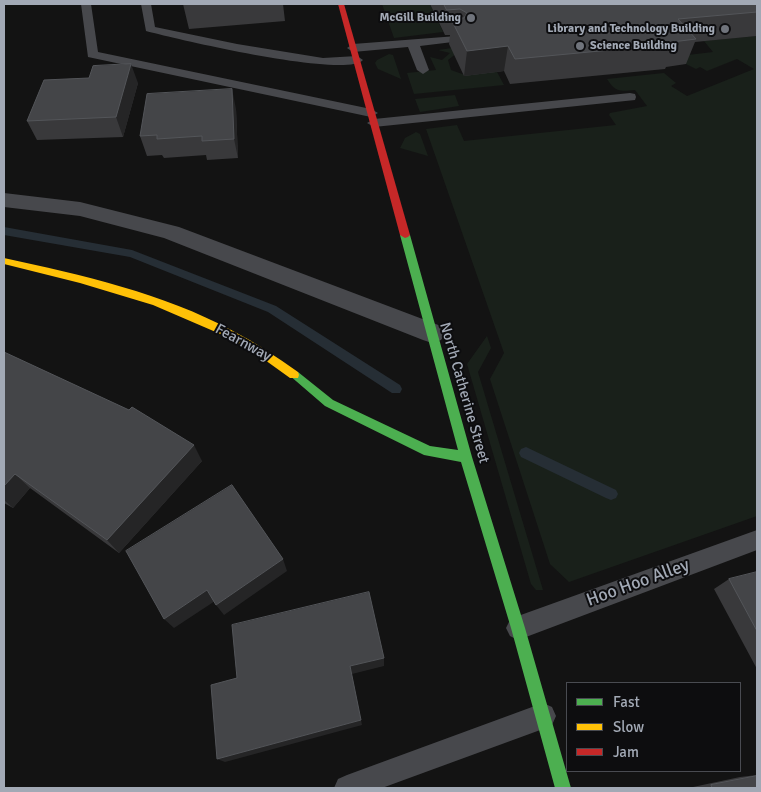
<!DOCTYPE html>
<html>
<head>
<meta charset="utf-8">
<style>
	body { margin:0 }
	#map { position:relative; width:761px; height:792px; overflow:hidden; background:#131313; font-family:Signika,sans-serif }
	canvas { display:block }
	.frame { position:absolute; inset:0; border:5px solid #a2a9b5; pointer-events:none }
	.legend { position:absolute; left:566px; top:682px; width:175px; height:90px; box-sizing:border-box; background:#0d0d0f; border:1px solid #494b51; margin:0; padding:6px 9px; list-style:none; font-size:15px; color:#a2a9b5 }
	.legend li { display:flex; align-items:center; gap:10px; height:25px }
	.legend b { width:25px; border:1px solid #494b51 }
</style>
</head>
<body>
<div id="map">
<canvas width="761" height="792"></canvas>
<div class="frame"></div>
<ul class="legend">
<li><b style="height:6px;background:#4caf50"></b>Fast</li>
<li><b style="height:6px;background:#ffc107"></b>Slow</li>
<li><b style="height:6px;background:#c62828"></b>Jam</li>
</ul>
</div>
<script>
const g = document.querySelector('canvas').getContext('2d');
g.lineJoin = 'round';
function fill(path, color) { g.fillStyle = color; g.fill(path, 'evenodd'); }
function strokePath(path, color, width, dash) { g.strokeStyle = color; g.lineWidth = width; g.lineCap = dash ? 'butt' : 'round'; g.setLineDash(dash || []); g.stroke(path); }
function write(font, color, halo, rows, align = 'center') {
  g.font = font + ' Signika,sans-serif'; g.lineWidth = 4; g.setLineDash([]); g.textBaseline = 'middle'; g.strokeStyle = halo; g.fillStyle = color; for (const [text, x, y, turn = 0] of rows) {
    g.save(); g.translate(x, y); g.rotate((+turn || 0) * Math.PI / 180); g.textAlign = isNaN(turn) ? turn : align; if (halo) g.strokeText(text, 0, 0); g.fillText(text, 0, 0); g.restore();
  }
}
fill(new Path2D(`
	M382,4H430L443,32L394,38Z
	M757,36V516L569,582L550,564L490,379L504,353L426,129L457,125L464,141L616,125L609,115L610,113L647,106L635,90C620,91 616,93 607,79L664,73L676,83L671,86L687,96L754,69L737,59L707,71L700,67L696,69L686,64L679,56L713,52L704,41Z
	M466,46L448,60L451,70L465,75L496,70L504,85L414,94L407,73L436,70L430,57L442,60L450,53L438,50Z
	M389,54L393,55L401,79L378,69L375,63L377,60Z
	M455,95L459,106L420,112L415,99Z
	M416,132L420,134L428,156L400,148L405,138Z
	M487,336L491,348L478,372L543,590H536L531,584L467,364Z`), '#19201a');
fill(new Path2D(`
	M4,227L132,250L276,306L400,385L402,389L400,393H392L268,312L130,257L4,235Z
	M526,447L616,490L618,494L616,498L611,500L606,498L521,457L519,453L521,449Z`), '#262e35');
fill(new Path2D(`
	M81,4H91L98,52L371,109L378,113L371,117L88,57Z
	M141,4H151L155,27L237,44L323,58L357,56L363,60C346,79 176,39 146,31Z
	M457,36L461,37L463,39L461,41L420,46L429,70L423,74L417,70L408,47L353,52L347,48L353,44Z
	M630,93L635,94L636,97L635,100L374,127L367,123L374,119Z
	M757,530V550L518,640L510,636L506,628L510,620L518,616Z
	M543,703L552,707L556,716L552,725L543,729L382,788H334L338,779L347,775Z`), '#47484c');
fill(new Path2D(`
	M4,193L80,202L179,227L441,326L445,333L441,340L432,343L423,340L164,238L80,216L4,207Z`), '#47484c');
fill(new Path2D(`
	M405,232L410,235L472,457L525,628L571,788H555L511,628L461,462L424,455L325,406L289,375L290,372H298L333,400L430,446L458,450L400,235Z`), '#4caf50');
fill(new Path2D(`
	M4,258C82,275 163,293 233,331C256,343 277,357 298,372L299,375L298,378H290L258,355L225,336L153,305L80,283L4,264Z`), '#ffc107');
fill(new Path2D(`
	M338,4H344L410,235L408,237L405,238L400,235Z`), '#c62828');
fill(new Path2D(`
	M183,4H283L285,21L189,29Z
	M430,4H757V36L695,42L686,64L666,67L665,69L510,84L504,71L464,76L449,44L450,35H445Z
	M89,78L138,83L123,137L37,140L27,121Z
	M236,109L238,158L207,160L206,155L164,158L162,155L147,156L140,136Z
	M4,352L202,461L119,553L30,488L13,508L4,503Z
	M757,572V669L714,589L729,579Z
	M757,775V788H693V787L740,777Z`), '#39393b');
fill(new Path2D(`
	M508,46L504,71L464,76L467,51Z
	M131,64L138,83L123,137L116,117Z
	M232,89L236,109L238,158L234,139Z
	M194,445L202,461L119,553L107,540Z
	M15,474L30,488L13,508L4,500V486Z
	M283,559L287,571L224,615L216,605Z
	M207,590L215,601L174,628L164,619Z
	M384,658V666L352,674L350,666Z
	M361,720L362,725L225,762L217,759Z`), '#252526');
const building = new Path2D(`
	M444,4H757V12L678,19L696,39L672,42L674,44L515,59L508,46L467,51L451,19L464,18L467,13L460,9L447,10Z
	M131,64L116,117L27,121L44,80L89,78L93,66Z
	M232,89L234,139L202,141V136L157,139V135L140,136L147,94Z
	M4,352L129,410L132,407L194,445L107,540L15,474L4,486Z
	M232,485L283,559L216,605L207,590L164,619L126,551Z
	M757,572V631L729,579Z
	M369,592L384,658L350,666L361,720L217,759L211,685L237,678L232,625Z
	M757,776V788H712L711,785Z`);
fill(building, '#444548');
strokePath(building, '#535559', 1);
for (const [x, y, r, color] of [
	[471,18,5,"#70747c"],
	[725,29,5,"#70747c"],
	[580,46,5,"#70747c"]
]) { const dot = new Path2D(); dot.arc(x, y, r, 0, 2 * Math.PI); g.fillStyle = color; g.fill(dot); strokePath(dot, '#0d0d0f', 2); }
write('bold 12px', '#a2a9b5', '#0d0d0f', [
	["McGill Building",461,18],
	["Library and Technology Building",715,29],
	["Science Building",590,46,"left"]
], 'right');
write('15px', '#a2a9b5', '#0d0d0f', [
	["Fearnway",243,343,29],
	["North Catherine Street",464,393,74]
]);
write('18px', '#a2a9b5', '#0d0d0f', [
	["Hoo Hoo Alley",638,583,-20]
]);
</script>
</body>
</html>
